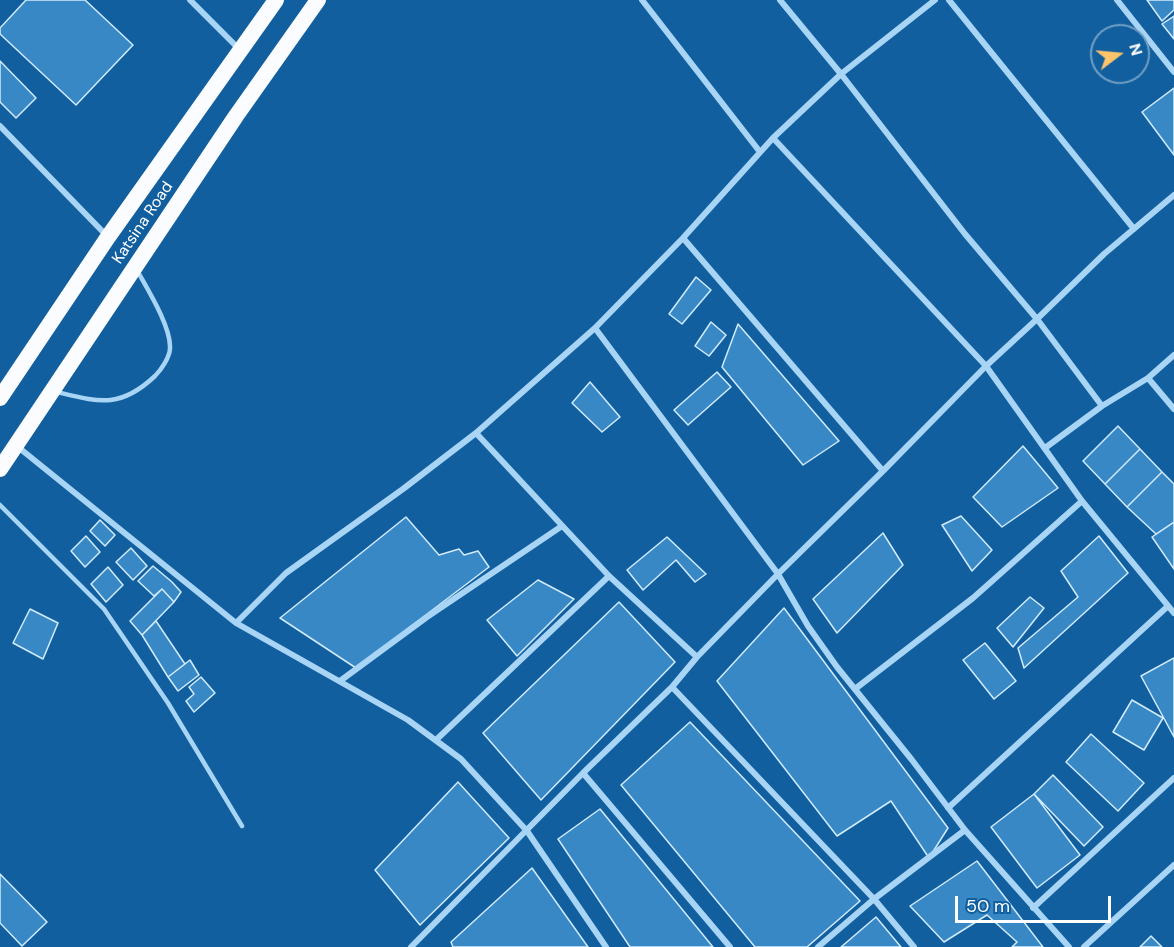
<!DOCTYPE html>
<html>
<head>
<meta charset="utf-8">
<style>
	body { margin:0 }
	#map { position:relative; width:1174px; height:947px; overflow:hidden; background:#115f9f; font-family:"DM Sans",sans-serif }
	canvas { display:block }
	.north { position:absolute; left:1090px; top:24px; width:60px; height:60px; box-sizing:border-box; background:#115f9f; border:2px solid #709fc5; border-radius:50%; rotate:74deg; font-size:16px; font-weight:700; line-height:24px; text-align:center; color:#fff }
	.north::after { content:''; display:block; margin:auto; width:21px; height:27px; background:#ffc36c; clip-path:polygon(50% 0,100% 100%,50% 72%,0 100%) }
	.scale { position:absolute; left:955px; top:896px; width:156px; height:27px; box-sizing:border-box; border:3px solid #fff; border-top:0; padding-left:8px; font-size:18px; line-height:21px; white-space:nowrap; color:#fff; -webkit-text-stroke:4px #115f9f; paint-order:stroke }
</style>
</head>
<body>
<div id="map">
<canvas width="1174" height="947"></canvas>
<div class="north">N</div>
<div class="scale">50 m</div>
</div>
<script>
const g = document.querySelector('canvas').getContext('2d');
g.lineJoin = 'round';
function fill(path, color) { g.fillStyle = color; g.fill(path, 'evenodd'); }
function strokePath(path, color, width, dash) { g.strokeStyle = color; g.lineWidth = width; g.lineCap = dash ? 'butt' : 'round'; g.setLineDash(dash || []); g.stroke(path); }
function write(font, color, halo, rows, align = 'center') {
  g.font = font + ' "DM Sans",sans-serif'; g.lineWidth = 4.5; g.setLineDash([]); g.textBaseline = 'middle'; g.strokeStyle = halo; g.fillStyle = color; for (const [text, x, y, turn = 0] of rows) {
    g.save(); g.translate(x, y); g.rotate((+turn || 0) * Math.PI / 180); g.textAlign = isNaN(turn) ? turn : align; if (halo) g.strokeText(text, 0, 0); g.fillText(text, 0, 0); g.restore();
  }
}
const building = new Path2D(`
	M26,0H85L133,45L76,105L0,34V28Z
	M1147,0H1174V10L1162,21Z
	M1174,16V39L1162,24Z
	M0,61L36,98L16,118L0,102Z
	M1174,88V155L1142,112Z
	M696,277L711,290L682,324L669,314Z
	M711,322L726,335L709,356L695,346Z
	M738,324L839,441L803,465L722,367Z
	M717,372L731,387L688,425L674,410Z
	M590,382L620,417L602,432L572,403Z
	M1118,426L1140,449L1105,484L1083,461Z
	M1023,446L1058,488L1002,527L973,497Z
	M1140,449L1162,472L1127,507L1105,484Z
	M1162,472L1174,484V522L1156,534L1127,507Z
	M961,516L992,550L972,571L942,525Z
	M406,517L439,555L459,549L464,555L478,551L489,567L356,668L280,618Z
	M100,520L115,535L105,546L90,531Z
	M1174,522V569L1152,537Z
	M883,533L903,565L837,633L813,599Z
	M86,536L100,552L85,567L71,551Z
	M1099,536L1128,573L1024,668L1018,648L1078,597L1061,571Z
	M667,537L706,574L695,582L676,560L643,590L627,570Z
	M131,548L147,566L133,580L116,562Z
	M153,566L172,582L181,592L174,602L162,589L154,596L138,581Z
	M108,567L123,585L106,602L91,584Z
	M538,580L574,599L517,656L487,620Z
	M162,589L174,602L142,635L130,621Z
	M1030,597L1044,608L1013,647L997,628Z
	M619,602L675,662L541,800L483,733Z
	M784,608L948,828L929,858L891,801L837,836L717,681Z
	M30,609L58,623L43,659L13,643Z
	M156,621L185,664L168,677L142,635Z
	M985,643L1016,681L994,699L963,660Z
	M1174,658V737L1141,676Z
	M190,660L199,675L178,691L168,677Z
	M201,677L215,693L194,712L186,701L194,694L189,687Z
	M1132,700L1163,718L1144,750L1113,732Z
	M690,722L860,901L807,947H755L621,785Z
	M1091,734L1144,783L1118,811L1066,762Z
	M1053,775L1103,827L1084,846L1034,794Z
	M458,782L509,838L420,925L375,870Z
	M1034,794L1080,855L1037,888L991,827Z
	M600,809L713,947H630L558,839Z
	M977,861L1043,947H1012L1017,942L987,915L944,942L910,906Z
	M532,868L588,947H453L451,942Z
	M0,874L47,922L22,946L0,923Z
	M876,917L901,947H841Z
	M1151,936L1162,947H1140Z`);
fill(building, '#3988c6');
strokePath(building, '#d1ebfe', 1.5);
strokePath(new Path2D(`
	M57,392C99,402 120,409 155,376C161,370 170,357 170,348C171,327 148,290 138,272
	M0,505L104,609L168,703L242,826`), '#a8d4f5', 4.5);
strokePath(new Path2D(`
	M190,0L238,48
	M642,0L760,152
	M780,0L841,74L965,234L1037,319L1102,406
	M949,0L1134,229
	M1117,0L1174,72
	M0,126L106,235
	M773,138L986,366L1082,501L1174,613
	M683,238L883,471
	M595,328L778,574L808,626L837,667L912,760L965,830L1069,947
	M1148,378L1174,409
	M476,433L609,576L697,657
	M18,447L236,623L408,720L461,759L527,831L606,947
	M1045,448L1102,406L1148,378L1174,355
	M236,623L286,573L403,489L476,433L595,328L683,238L773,138L841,74L935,0
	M340,681L427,617L562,526
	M672,687L874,899L914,947
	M855,689L973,598L1082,501
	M436,740L609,576
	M583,773L730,947
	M948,808L1168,606
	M1033,908L1174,778
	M411,947L583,773L672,687L697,657L778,574L883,471L986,366L1037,319L1104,254L1174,195
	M818,947L874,899L965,830
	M1084,947L1174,865`), '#a8d4f5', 6);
strokePath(new Path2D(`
	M0,398L108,237L276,0
	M0,469L236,116L318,0`), '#fafcff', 16);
write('16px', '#fff', '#115f9f', [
	["Katsina Road",143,223,-56]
]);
</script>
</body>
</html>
